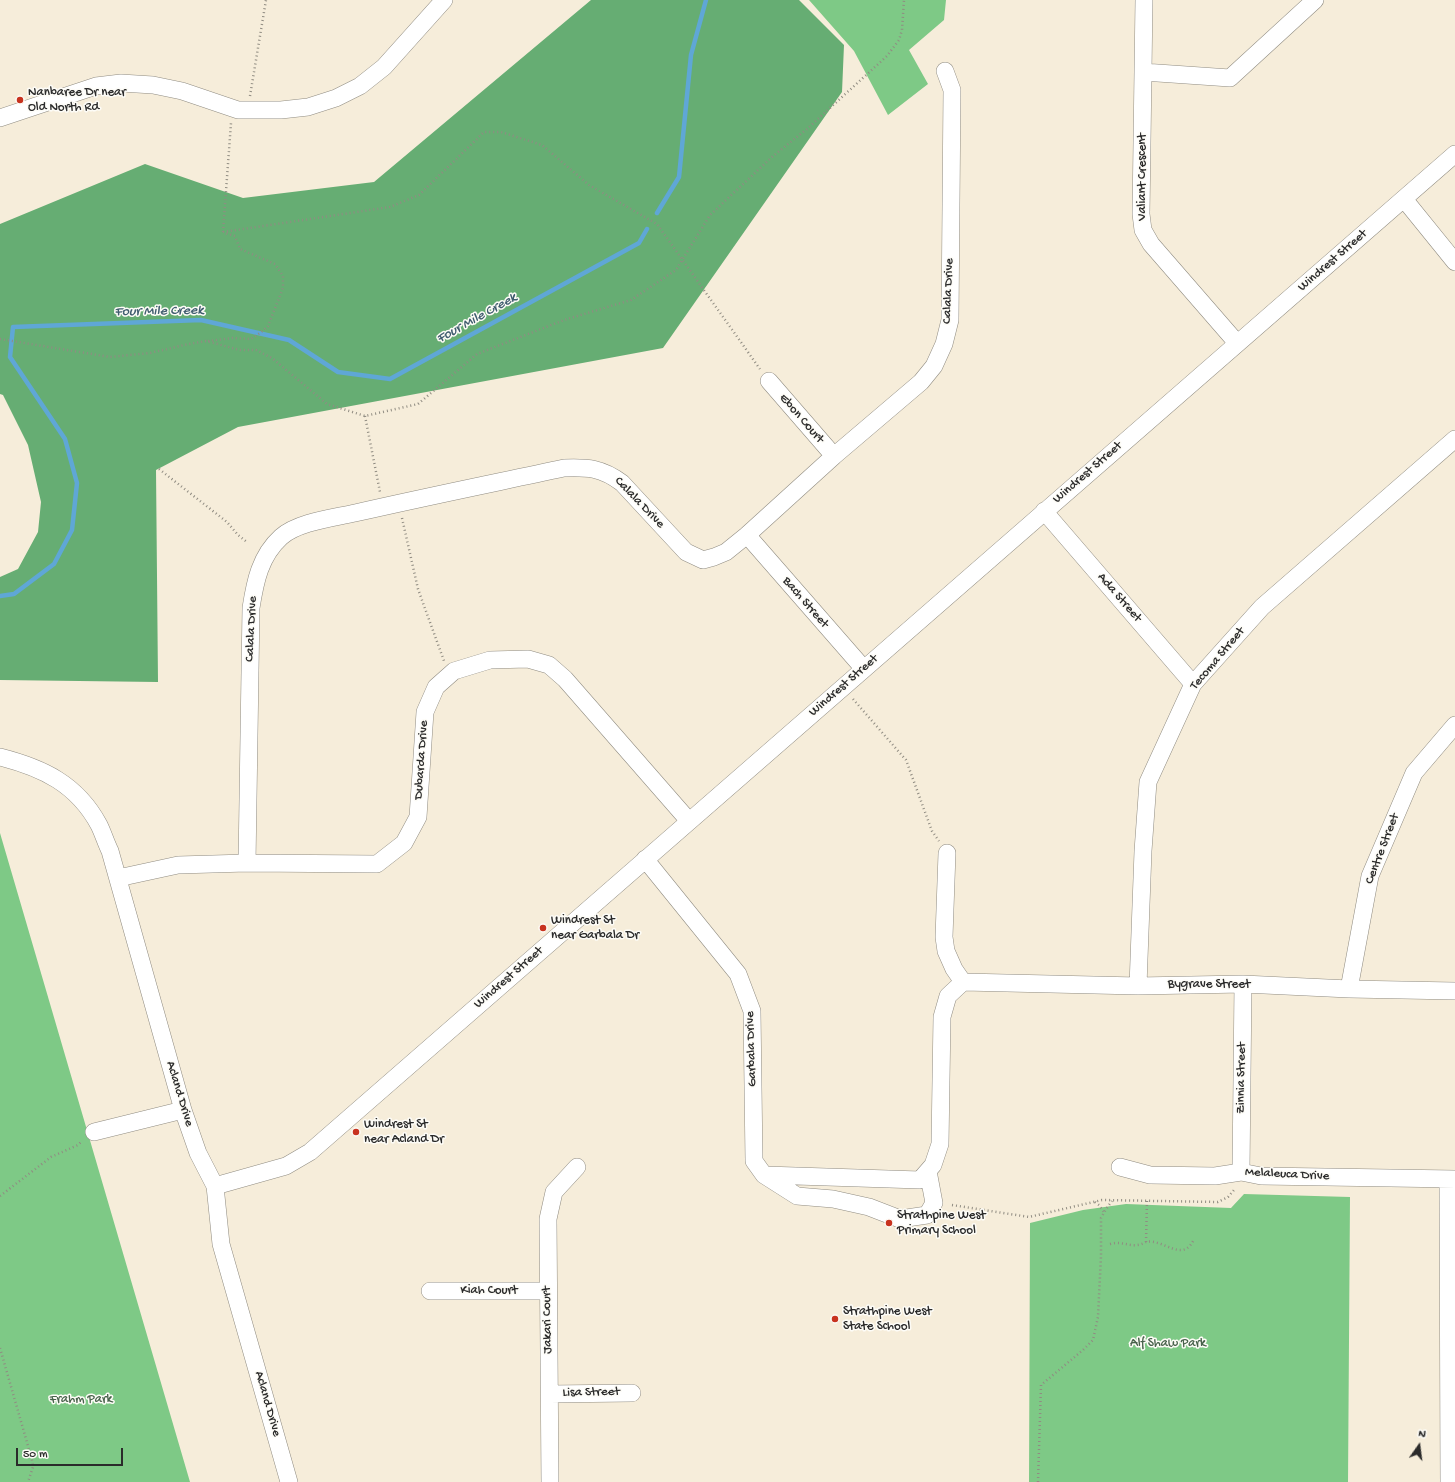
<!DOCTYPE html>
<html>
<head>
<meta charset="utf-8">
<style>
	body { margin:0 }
	#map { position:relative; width:1455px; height:1482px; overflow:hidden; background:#f6edda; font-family:"Gochi Hand",sans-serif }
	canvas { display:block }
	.north { position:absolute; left:1399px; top:1426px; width:40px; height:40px; -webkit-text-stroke:3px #fdfcf7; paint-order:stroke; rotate:14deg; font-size:11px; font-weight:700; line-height:16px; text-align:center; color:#2b2b2b }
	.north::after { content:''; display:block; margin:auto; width:14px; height:18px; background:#2b2b2b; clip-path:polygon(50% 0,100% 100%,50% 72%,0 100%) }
	.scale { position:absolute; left:16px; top:1448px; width:107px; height:18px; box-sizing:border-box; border:2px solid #2b2b2b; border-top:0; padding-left:5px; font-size:12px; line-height:14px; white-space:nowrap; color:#2b2b2b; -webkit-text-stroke:3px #fdfcf7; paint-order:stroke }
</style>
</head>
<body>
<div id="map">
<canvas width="1455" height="1482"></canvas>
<div class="north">N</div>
<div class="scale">50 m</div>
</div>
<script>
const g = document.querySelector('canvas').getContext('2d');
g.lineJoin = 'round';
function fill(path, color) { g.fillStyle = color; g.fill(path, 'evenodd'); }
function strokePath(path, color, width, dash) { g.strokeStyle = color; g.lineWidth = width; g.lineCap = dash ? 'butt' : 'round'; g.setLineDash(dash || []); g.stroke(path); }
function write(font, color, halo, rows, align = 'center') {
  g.font = font + ' "Gochi Hand",sans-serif'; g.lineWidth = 3; g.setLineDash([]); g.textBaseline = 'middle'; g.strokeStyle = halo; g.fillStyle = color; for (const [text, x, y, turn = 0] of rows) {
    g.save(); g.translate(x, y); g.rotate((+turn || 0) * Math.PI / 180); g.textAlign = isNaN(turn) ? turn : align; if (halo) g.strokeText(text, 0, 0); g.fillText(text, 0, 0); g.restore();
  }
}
fill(new Path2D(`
	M809,0H946L944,20L909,50L928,84L888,115L854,51Z
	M0,833L190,1482H0Z
	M1244,1194L1350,1197L1348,1482H1029L1030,1223L1083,1210L1126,1204L1231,1208Z`), '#7ec986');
fill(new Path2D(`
	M591,0H799L844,45L842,92L663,348L238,427L156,470L158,682L0,680V577L18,569L38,532L41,502L28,445L3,395L0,394V224L145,164L243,198L374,182Z`), '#66ad73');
strokePath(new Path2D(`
	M657,213L679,177L691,55L706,0
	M0,596L14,594L54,564L72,530L77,483L65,439L10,357L13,327L201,320L289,340L338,372L390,379L639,243L647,229`), '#5fa7d6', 4.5);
const minor = new Path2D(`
	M1144,0L1141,214L1143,230L1151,244L1237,343
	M1143,72L1230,78L1315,0
	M0,118L96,86L121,83L153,85L182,91L238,110H281L308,107L336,98L360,86L384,67L444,0
	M1404,199L1455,262
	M769,381L834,456
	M1044,511L1193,684
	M747,535L864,669
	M0,757C43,768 77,784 99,825C103,833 106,843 110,851L183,1110L198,1153L215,1186L221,1244L289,1482
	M947,853L944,937L946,951L954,969L963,982
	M645,859L738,974L752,1011L754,1161L764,1175L797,1196L833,1199L869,1207L900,1219L927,1215L934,1203L928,1171
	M247,863L251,608C255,582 260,556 281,537C298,522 333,518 355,513C425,497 494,483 564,468C588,467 602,468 622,483L686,552L703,560L714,557L726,552L747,535L834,456L921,382L934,366L944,344L950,320L952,90L945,71
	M118,878L178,865L247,863L377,864L404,843L418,817L425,712L436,687L454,671L490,660L528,659L549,665L565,679L689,821
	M963,982L1138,986L1243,984L1349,989L1455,991
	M1138,986L1143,851L1148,782L1193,684L1262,607L1455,439
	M1349,989L1370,876L1414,773L1455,725
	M94,1132L183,1110
	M1120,1167L1150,1175L1215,1176L1241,1172L1261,1176L1455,1179
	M1241,1172L1243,984
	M765,1175L920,1180L933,1165L940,1144L942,1017L948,996L963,982
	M1448,1179L1449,1482
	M215,1186L286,1166L310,1152L1455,154
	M430,1291H548
	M550,1394L632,1393
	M550,1482L548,1219L554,1192L577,1167`);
strokePath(minor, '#908c82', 18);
strokePath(new Path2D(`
	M250,96L266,0
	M223,232L390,207L419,195L484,132H501L542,145L589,185L657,224L760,369
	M223,232L231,123
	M0,339L110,357L150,353L184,345L206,341L240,350H256L272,358L327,404L365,416L418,404L477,354L564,320L631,300L676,270L710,215L772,157L807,129L887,56L899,40L902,30L904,0
	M208,341L232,338L251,339L260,333L268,326L283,288V276L275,264L240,249L235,236L225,233
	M365,416L380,492
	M159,469L227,522L238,535L247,542
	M402,518L418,589L444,661
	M853,699L906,760L932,831L939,841
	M0,1196L51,1157L78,1145L82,1141
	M1147,1201L1146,1242C1163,1238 1183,1264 1194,1239
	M1095,1202L1099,1205L1104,1212
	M952,1205L1029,1217L1102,1200L1218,1202L1228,1197L1234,1190
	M1110,1244C1124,1240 1132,1250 1146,1242
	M0,1348L32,1460L33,1467L28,1482
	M1038,1482L1041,1385L1083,1350L1093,1340L1098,1317L1101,1256V1218L1106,1209L1112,1201`), '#908c82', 2.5, [1, 3]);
strokePath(minor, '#fff', 17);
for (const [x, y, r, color] of [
	[20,100,4,"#c8321e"],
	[543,928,4,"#c8321e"],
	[356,1132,4,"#c8321e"],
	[889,1223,4,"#c8321e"],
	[835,1319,4,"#c8321e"]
]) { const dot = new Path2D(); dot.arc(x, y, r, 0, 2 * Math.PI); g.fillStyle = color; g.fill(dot); strokePath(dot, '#fdfcf7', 1.5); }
write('13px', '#2b2b2b', '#fdfcf7', [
	["Nanbaree Dr near",28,93],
	["Old North Rd",28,108],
	["Windrest St",551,921],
	["near Garbala Dr",551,936],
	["Windrest St",364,1125],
	["near Acland Dr",364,1140],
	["Strathpine West",897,1216],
	["Primary School",897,1231],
	["Strathpine West",843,1312],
	["State School",843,1327]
], 'left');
write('13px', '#2b2b2b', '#fdfcf7', [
	["Valiant Crescent",1143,177,-90],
	["Windrest Street",1333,261,-41],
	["Calala Drive",949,291,-88],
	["Ebon Court",801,419,49],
	["Windrest Street",1088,473,-41],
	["Calala Drive",639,503,46],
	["Ada Street",1119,598,49],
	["Bach Street",805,603,49],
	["Calala Drive",252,629,-87],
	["Tecoma Street",1218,659,-50],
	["Windrest Street",844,686,-41],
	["Dubarda Drive",422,760,-86],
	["Centre Street",1383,849,-69],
	["Windrest Street",509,978,-41],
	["Bygrave Street",1209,985],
	["Garbala Drive",752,1049,-92],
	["Zinnia Street",1242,1078,-89],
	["Acland Drive",179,1094,73],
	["Melaleuca Drive",1287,1175,3],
	["Kiah Court",489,1291],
	["Jakari Court",548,1320,-91],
	["Lisa Street",591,1393,-1],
	["Acland Drive",267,1404,74]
]);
write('13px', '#48624b', '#fdfcf7', [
	["Alf Shaw Park",1168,1344],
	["Frahm Park",81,1400]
]);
write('italic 14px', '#405d6f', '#fdfcf7', [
	["Four Mile Creek",159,312,-1],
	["Four Mile Creek",477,319,-29]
]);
</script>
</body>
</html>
